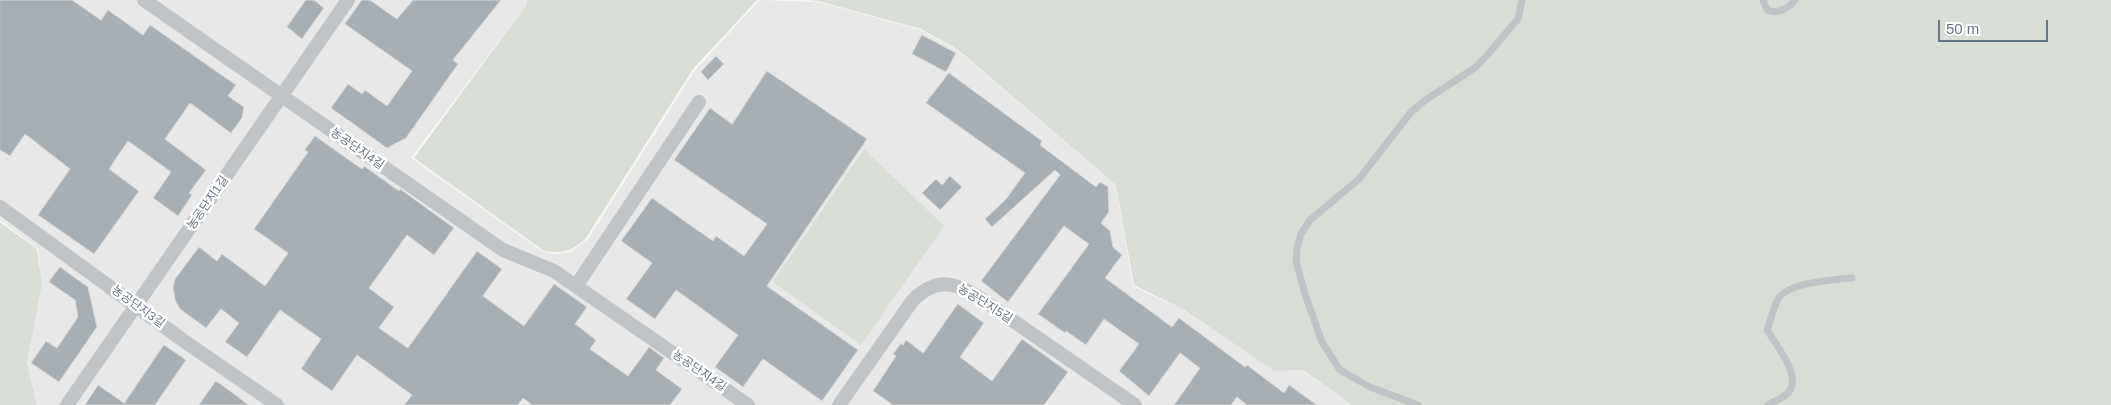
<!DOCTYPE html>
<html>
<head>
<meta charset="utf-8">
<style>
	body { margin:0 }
	#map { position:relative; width:2111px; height:405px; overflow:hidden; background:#f7f7f4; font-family:Helvetica,sans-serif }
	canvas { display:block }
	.scale { position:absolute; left:1938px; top:20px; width:110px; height:22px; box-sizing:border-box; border:2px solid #677684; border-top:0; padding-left:6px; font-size:15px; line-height:18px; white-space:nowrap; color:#677684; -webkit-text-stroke:4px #fff; paint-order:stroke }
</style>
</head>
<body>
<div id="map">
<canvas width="2111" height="405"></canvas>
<div class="scale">50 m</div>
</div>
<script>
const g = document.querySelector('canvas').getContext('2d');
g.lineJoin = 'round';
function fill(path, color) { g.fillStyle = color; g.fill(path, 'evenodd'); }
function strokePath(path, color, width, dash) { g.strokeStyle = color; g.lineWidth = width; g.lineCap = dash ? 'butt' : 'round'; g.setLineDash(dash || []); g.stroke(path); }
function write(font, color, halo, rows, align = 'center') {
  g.font = font + ' Helvetica,"Noto Sans KR",sans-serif'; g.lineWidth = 5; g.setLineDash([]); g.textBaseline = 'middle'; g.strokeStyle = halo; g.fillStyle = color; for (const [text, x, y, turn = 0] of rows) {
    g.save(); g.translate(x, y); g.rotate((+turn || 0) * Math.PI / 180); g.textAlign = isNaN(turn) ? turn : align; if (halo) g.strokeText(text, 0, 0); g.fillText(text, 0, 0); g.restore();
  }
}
fill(new Path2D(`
	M0,0H527V4L411,158L543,252L556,254L571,252L588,239L695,70L760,0L818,2L921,30L958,51L1116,185L1133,286L1183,310L1274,371L1302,370L1352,405H37L27,363L42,284L38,249L0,220Z`), '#e7e8e7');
fill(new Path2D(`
	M527,0H757L693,69L586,238C573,251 562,254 544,251L414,158L527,4Z
	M808,0H2111V405H1352L1303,370L1274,371L1184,310L1134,285L1116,185L958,50L921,29L818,1Z
	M864,149L944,226L861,345L773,282Z
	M0,222L37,249L42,284L27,363L37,405H0Z`), '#d8ddd5');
const building = new Path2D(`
	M0,0H72L101,20L108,10L143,35L150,25L236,85L228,96L244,107L242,118L231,133L190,103L165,139L206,170L189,193L192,195L178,216L153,198L171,172L128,141L109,169L139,191L94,254L38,215L70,169L25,134L10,156L0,150Z
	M306,0H314L324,8L302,39L287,27Z
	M362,0H370L397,19L413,0H501L453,60L458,64L406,138L387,148L331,108L348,84L362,94L365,90L387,106L412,71L345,24Z
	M922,35L956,53L946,72L912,54Z
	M716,56L724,64L708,80L701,72Z
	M767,71L867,139L767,286L858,350L822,401L763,359L743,387L715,367L738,335L676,290L655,319L626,299L652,263L621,241L652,198L713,241L716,236L744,256L767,224L674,160L710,108L732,124Z
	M949,73L1042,141L1040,145L1096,187L1100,182L1108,187L1109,212L1101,223L1110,231L1113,247L1122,255L1105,278L1172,327L1179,318L1245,367L1247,365L1284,393L1289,385L1317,405H1247L1237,397L1231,405H1174L1200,368L1180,353L1149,396L1119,371L1139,344L1104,319L1086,345L1066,331L1065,333L1038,314L1089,244L1064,226L1008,302L981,281L1060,175L1055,170L992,227L985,219L1006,199L1025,173L926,103Z
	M315,136L362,169L364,166L399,191L400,189L454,228L434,255L407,235L369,288L394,307L379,328L408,348L477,251L502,269L483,296L524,326L554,284L587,307L575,324L596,340L590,349L628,376L649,347L664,358L656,370L682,389L670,405H532L523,398L518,405H404L412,395L357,355L332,391L301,369L321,339L280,310L247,357L225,342L239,323L221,309L206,328L180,309L175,300L173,287L175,279L199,247L217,261L222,254L265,286L288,253L254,229L308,152L305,150Z
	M950,176L962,187L940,210L922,193L936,179L942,185Z
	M60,267L88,287L97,327L59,382L31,363L46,341L57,348L78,317L75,300L49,282Z
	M958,304L984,323L960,357L992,381L1022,339L1068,372L1044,405H893L873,391L896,356L893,354L901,343L903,345L906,340L923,353Z
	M164,345L186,360L155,405H85L98,385L124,403Z
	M216,381L237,396L248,405H199Z`);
fill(building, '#a7afb5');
strokePath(building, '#d8d8d6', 1);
strokePath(new Path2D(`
	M1763,0L1767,10C1778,14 1788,9 1795,0
	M1418,405L1370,387L1340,370L1322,342L1305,294L1296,261L1297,248L1301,234L1310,220L1359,179L1411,112L1424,101L1476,67L1488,54L1518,19L1522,0
	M1768,405C1774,401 1783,398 1788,393C1803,377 1776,345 1767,330C1771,320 1773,308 1778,299C1787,282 1834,280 1852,278`), '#c0c4c7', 7);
strokePath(new Path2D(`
	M144,0L503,250L554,271L748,405
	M0,207L184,341L277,405
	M576,286L699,102
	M67,405L348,0
	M839,405L913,300C937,277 955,282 980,298L1135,405`), '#c0c4c7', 14);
write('12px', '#677684', '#fff', [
	["농공단지4길",357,149,35],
	["농공단지1길",208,203,-55],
	["농공단지5길",985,304,32],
	["농공단지3길",138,307,36],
	["농공단지4길",699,371,35]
]);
</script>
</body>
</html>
